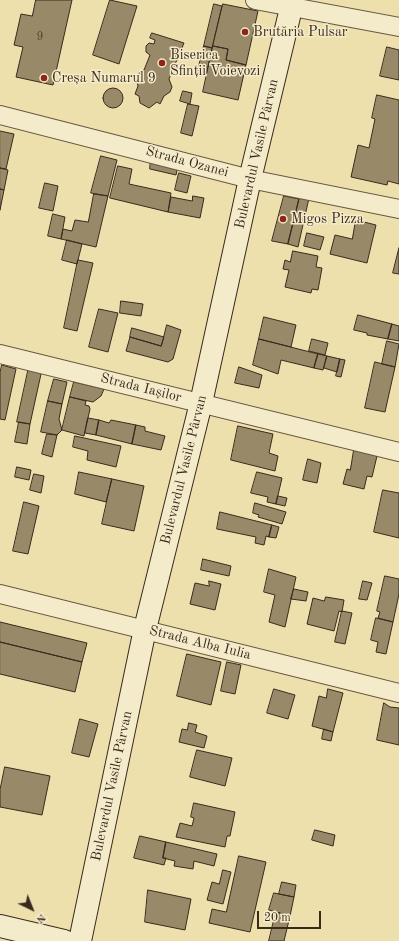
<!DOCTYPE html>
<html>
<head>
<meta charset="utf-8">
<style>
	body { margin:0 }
	#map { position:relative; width:399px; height:941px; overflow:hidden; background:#eee0ad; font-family:"Old Standard TT",serif }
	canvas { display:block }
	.north { position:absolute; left:12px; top:889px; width:40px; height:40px; -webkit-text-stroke:3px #f4ebca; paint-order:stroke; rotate:137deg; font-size:11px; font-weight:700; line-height:16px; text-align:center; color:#3a2a1d }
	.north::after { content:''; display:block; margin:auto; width:14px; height:18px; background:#3a2a1d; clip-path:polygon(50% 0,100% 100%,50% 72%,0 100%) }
	.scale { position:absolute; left:257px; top:911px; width:64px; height:18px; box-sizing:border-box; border:2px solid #3a2a1d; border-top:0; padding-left:5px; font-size:12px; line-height:14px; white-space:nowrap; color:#3a2a1d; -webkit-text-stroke:3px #f4ebca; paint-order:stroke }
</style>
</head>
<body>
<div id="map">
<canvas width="399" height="941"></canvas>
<div class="north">N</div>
<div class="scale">20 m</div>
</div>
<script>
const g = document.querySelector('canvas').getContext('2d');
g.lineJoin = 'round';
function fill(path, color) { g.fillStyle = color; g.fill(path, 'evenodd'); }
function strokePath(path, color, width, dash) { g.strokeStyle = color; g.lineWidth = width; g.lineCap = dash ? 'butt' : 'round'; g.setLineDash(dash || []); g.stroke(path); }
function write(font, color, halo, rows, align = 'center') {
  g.font = font + ' "Old Standard TT",serif'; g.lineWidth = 3; g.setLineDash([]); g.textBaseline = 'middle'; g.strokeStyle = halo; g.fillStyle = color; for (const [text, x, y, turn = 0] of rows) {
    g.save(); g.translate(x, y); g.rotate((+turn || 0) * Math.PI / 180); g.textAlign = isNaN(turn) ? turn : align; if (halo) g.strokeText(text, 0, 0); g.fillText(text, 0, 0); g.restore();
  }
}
const building = new Path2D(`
	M36,0H72L53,85L16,77L23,47L14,45L21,14L32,16Z
	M110,0L137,6L119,64L93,55Z
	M214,4L222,6L212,48L204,46Z
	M223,4L258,11L246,65L226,60L228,49L213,46Z
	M152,33L184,43L169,79L172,87L170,92L164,96L160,104L157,102L149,108L140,103L139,96L135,94L138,86L136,79L140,72L144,70L150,55L146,52V46L149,43L154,44L155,40L150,38Z
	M204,46L212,48L206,76L197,74Z
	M213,46L228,49L226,60L246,65L238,100L203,92Z
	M387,47L399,50V80L380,76Z
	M103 98a10 10 0 1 1 20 0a10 10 0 1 1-20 0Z
	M183,91L192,93L190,104L180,101Z
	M377,95L399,100V184L388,181L387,185L351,177L358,145L369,148L375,119L372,118Z
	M188,104L199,106L192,136L181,133Z
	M0,131L14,134L6,169L0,168Z
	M101,156L117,160L108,196L91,193Z
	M151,158L178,165L176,175L150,169Z
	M118,166L132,169L129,184L171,193L168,212L110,198Z
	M0,168L8,170L4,190L0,189Z
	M179,173L191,176L187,193L175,190Z
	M45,183L58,186L53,211L39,208Z
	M0,189L4,190L0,210Z
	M94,194L108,196L96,247L61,239L63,229L72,231L75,220L88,222Z
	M193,196L204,198L200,218L168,212L171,197L192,201Z
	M284,196L299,199L288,244L272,241Z
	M300,196L309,198L298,247L288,244Z
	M53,214L65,217L61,239L48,236Z
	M356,220L376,225L367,263L330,254L335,235L352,239Z
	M307,233L324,237L320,250L304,246Z
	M67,240L82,244L77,264L62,260Z
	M399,248V274L393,273Z
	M293,251L318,256L316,267L322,268L318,290L312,289L311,293L285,287L289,270L283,269L285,260L290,262Z
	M78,260L93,263L77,331L64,328Z
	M121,301L143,304L141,316L120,313Z
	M99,309L118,313L108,352L89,347Z
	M358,315L392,324L388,339L367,335V333L354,330Z
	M264,317L296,325L291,347L259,339Z
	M392,324L399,326V341L388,339Z
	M167,325L181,330L173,359L168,362L126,351L130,337L161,346Z
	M132,328L164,337L161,346L130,337Z
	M259,339L318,354L314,368L281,360L278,374L253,365Z
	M312,339L328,343L325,355L309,351Z
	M387,341L399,344L395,367L382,364Z
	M318,354L327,356L323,370L314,368Z
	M327,356L340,359L337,372L324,368Z
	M340,359L345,360L341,377L336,376Z
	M30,362L43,365L30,424L17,422Z
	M375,362L395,367L385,412L365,408Z
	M2,365L16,369L5,420L0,419V373Z
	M239,367L262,375L259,388L235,383Z
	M54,379L67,382L62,404L48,401Z
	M74,382L104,389L101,396L93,402L70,397Z
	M70,397L86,401L85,405L89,406L90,409L84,436L62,430Z
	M48,401L62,404L59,419L62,430L57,435L41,432Z
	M88,418L99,420L96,435L85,433Z
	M99,420L109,423L111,420L136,425L132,444L96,435Z
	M19,422L30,424L27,444L15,442Z
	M136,425L145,427V431L165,436L161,450L132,444Z
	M238,426L273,434L269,453L278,456L275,471L231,460Z
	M47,434L57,435L52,457L42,454Z
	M75,436L121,446L116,467L87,460L88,451L73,447Z
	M354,450L377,456L372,477L367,476L364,489L343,484L347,469L350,470Z
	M308,459L321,463L317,483L303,480Z
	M17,467L31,470L29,480L15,477Z
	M79,472L112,479L106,502L75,494Z
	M257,472L282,478L276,504L267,502L268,497L251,493Z
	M34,474L44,476L41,493L30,490Z
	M112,479L144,486L134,531L102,524Z
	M383,490L399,493V538L374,532Z
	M278,496L287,498L285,506L276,504Z
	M24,502L39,506L28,554L13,551Z
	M255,503L286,512L282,524L258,517L259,515L253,513Z
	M220,512L272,525L269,537L266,536L264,545L255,543L256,537L217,529Z
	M272,525L279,527L276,538L269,537Z
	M203,559L231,566L229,576L201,570Z
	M269,569L296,577L285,627L269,622L275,595L264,592Z
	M385,576L399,579V594L393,622L378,618L380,612L377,611Z
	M209,581L221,584L215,610L190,604L195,583L209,586Z
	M363,581L372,583L367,600L359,599Z
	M294,589L308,592L306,601L291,599Z
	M326,597L344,600L342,612L339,611L334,631L307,624L313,598L324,601Z
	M342,611L352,613L345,644L335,642Z
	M376,618L393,622L386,654L376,652L378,642L371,640Z
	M0,622L87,643L82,662L0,642Z
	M0,642L82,662L75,692L0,674Z
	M187,654L221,662L211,705L177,696Z
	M227,662L241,665L235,694L221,691Z
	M274,689L295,695L288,719L267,713Z
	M328,689L343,693L333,732L312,726L319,696L326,698Z
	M384,703L390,707L399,708V745L377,740Z
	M80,719L98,724L89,757L72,753Z
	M189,723L197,725L195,732L207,736L204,748L179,742L182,729L187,730Z
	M324,729L333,732L331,741L322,739Z
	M197,750L232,758L225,786L190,777Z
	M5,767L50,776L42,815L0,807V790Z
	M194,803L235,812L230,836H227L225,847L176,837L180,823L192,826L194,818L191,817Z
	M315,830L335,835L333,846L312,840Z
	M140,836L166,842L163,858H166L164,865L134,858Z
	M166,842L217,854L214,866L194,861L193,869L174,866L175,861L163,858Z
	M239,856L266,862L250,932L209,923L212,909L226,912Z
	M223,870L231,872L223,904L207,900L212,882L219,884Z
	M282,882L296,885L294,897L279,894Z
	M148,890L191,899L185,930L145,922Z
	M274,893L294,897L290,916L269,910Z
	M276,912L290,916L284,941H269Z`);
fill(building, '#988968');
strokePath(building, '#3a2a1d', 1);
const street = new Path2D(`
	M255,0L399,27
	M0,115L250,179L399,209
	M0,354L399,452
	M0,594L399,693`);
const secondary = new Path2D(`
	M0,926L64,941
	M80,941L145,629L201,403L250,179L293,0`);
strokePath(street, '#675841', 20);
strokePath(secondary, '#3a2a1d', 24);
strokePath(street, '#f4ebca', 18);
strokePath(secondary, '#f4ebca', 22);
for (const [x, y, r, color] of [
	[245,32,4,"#8f2418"],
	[162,63,4,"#8f2418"],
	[44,78,4,"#8f2418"],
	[283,219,4,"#8f2418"]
]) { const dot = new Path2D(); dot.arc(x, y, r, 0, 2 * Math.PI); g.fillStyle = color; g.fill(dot); strokePath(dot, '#f4ebca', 1.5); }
write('12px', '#524230', null, [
	["9",40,37]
]);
write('14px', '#3a2a1d', '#f4ebca', [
	["Brutăria Pulsar",253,32],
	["Biserica",170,55],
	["Sfinții Voievozi",170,71],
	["Creșa Numarul 9",52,78],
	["Migos Pizza",291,219]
], 'left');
write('14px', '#3a2a1d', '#f4ebca', [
	["Bulevardul Vasile Pârvan",257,154,-77],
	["Strada Ozanei",187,162,15],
	["Strada Iașilor",141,388,14],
	["Bulevardul Vasile Pârvan",184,470,-76],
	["Strada Alba Iulia",200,643,14],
	["Bulevardul Vasile Pârvan",112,786,-78]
]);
</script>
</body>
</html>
